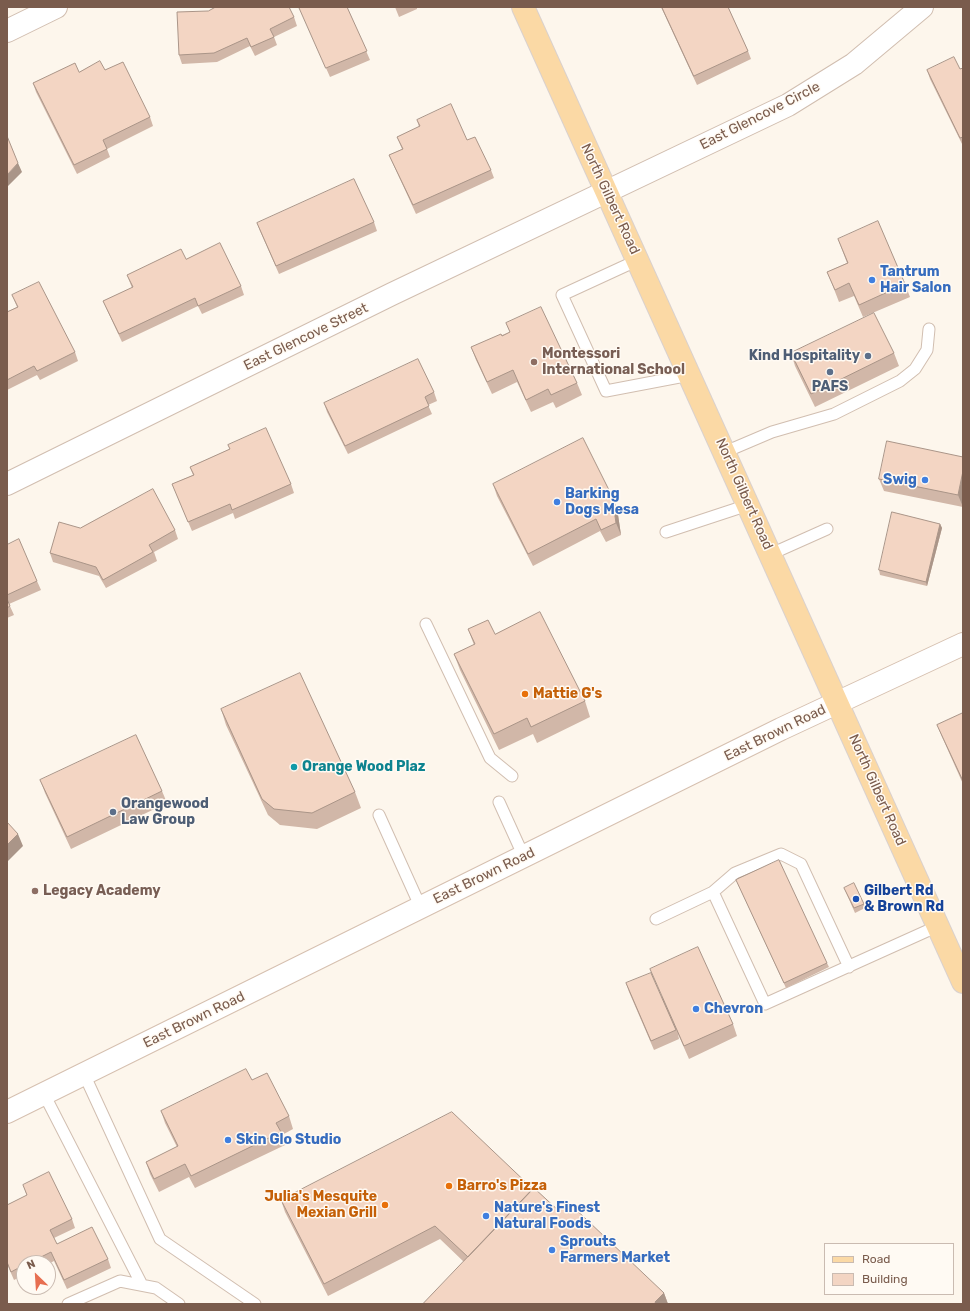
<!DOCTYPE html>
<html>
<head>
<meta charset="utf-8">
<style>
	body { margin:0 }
	#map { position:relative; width:970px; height:1311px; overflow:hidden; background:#fdf6ec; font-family:Rubik,sans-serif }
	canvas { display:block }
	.frame { position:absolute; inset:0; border:8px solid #7a5c4d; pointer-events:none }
	.legend { position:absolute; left:824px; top:1243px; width:130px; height:52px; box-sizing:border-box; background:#fffaf3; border:1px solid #cabbb1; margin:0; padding:5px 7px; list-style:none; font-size:12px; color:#7a5c4d }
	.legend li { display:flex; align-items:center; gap:8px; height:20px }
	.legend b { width:20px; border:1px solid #cabbb1 }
	.north { position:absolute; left:16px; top:1255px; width:40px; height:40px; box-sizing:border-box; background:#fffaf3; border:1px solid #cabbb1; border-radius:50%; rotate:335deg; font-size:11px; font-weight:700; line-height:16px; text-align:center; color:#7a5c4d }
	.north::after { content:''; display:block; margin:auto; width:14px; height:18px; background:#e76f51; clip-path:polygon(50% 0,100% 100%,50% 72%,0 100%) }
</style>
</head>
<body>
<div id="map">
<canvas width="970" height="1311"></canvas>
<div class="frame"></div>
<ul class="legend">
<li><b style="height:5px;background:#fbd9a5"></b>Road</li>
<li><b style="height:11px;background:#f3d5c3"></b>Building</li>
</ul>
<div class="north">N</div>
</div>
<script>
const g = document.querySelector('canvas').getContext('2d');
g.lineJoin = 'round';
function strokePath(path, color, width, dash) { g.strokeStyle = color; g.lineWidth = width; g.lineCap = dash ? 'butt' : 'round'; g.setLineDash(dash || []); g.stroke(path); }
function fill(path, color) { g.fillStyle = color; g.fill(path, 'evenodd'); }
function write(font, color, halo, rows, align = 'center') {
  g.font = font + ' Rubik,sans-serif'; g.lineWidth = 3; g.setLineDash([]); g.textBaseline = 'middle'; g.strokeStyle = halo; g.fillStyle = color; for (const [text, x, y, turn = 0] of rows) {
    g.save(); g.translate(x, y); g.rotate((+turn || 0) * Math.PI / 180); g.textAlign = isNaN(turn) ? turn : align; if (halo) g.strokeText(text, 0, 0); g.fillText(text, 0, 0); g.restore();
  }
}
const lane = new Path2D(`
	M638,260L562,295L606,391L690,375
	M725,452L772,432L834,414L900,381L915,369L927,350L929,329
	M666,532L748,505
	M771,554L827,529
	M426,624L490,758L512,776
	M499,802L524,857
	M379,815L421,908
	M713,892L735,873L781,854L801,864L849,967
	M656,919L713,892L765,1004L938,926
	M84,1074L160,1239L255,1304
	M44,1094L142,1285
	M68,1304L120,1281L156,1288L179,1304`);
const street = new Path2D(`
	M7,31L56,7
	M7,484L392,294L788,105L854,64L922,7`);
const secondary = new Path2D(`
	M7,1112L781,729L963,644`);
const primary = new Path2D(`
	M523,7L963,982`);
strokePath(lane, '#d1beb0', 13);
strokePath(street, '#d1beb0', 24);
strokePath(secondary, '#d6c0b0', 24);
strokePath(primary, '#dad1cd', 24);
strokePath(lane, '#fff', 11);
strokePath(street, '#fff', 22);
strokePath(secondary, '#fff', 22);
strokePath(primary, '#fbd9a5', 22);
fill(new Path2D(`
	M299,7H347L370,60L330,77Z
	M395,7H417V9L399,17Z
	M661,7H728L748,51L751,59L697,85Z
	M294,17L297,26L274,37L277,45L255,56L250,46L217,62L182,64L179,55Z
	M963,68V146L930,79L927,70L960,69Z
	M105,70L150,117L153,126L107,149L110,157L77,174L36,92L33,83L79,72Z
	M417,120L467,140L491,170L494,178L416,214L393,164L389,155L402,149L397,137L419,127Z
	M374,222L377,231L279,274L260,231L257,223Z
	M838,239L905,284L910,297L863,317L854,296L839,302L832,284L827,272L847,263Z
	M186,259L241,286L244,295L202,314L198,306L122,342L107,310L103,301L132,288L127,275Z
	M12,295L75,352L78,361L40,380L37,375L7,390V312L17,307Z
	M506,323L577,383L582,395L556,408L553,402L531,412L517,382L492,394L476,360L471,347L510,332Z
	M791,353H894L899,366L815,407L795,366Z
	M434,392L437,401L428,405L432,414L348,454L327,412L324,403Z
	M228,445L291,484L294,493L235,519L233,513L192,531L172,484L193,475L190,467L230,449Z
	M963,457V507L884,491L879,479Z
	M493,484L617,508L621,535L606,542L600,531L533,566L497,496Z
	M940,524L942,528L927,586L880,575L879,570Z
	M80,528L175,530L178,539L154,552L157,561L106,588L99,576L53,562L50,553Z
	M7,545L37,581L41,590L9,604L14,615L7,618Z
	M468,629L495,634L585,701L590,717L537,743L533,734L499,750L460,670L454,654L474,645Z
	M221,709L355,792L361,808L317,829L280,825L268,815L226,725Z
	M963,713V784L942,737L937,725Z
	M40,780L162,791L167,803L71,849L45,793Z
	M736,880L827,963L829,967L786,988Z
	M844,888L864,904L865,908L855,913Z
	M626,983L733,1024L737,1036L689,1059L678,1034L679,1039L654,1050L629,992Z
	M252,1080L289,1116L293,1129L282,1135L285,1145L195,1188L189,1177L159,1192L150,1174L146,1162L177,1147L165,1123L161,1111Z
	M23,1185L72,1219L75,1228L54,1238L57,1244L108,1259L111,1268L67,1289L54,1261L48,1264V1263H24V1275L14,1280L7,1264V1205L27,1196Z
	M533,1189L559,1211L664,1293L668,1304H423L464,1262L440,1239L328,1296L285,1212L281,1200Z`), '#d1b7a8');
fill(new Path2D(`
	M18,163L22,172L7,187V175Z
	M963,471V507L958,495Z
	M612,496L617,508L621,535L616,523Z
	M940,524L942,528L927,586L926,582Z
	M18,834L23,846L7,862V845Z
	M664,1293L668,1304H655V1302Z`), '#aa9588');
const building = new Path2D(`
	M216,7H289L294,17L270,29L274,37L251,47L247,38L214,53L179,55L177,12L208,11Z
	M299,7H347L367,51L326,68Z
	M662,7H728L748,51L694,76Z
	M954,57L960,69L963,68V137L960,138L927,70Z
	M100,61L105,70L123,62L150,117L103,140L107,149L74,165L33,83L75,63L79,72Z
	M451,104L467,140L475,137L491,170L413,205L389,155L403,149L397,137L420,126L417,120Z
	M7,136L18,163L7,175Z
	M354,179L374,222L276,266L257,223Z
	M878,221L905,284L859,305L849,283L835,290L827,272L848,263L838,239Z
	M220,243L241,286L198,306L195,298L119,334L103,301L133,287L127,275L181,249L186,259Z
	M39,282L75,352L37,371L34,366L7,380V312L18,307L12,295Z
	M541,307L577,383L551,395L548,389L526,400L513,370L487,382L471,347L501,334L502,336L510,332L506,323Z
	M874,313L894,353L811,394L791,353Z
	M418,359L434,392L425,397L429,406L345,446L324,403Z
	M266,428L291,484L232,510L230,504L188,522L172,484L194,475L190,467L230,449L228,445Z
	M583,438L612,496L616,523L601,530L596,519L528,554L493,484Z
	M887,441L963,457V471L958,495L879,479Z
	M153,489L175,530L149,545L153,552L103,580L96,567L50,553L59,522L80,528Z
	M892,512L940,524L926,582L879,570Z
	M19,539L37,581L7,595V545Z
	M7,599L10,606L7,608Z
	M540,612L585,701L531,727L527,718L494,734L454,654L475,644L468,629L488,620L495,634Z
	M300,673L355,792L312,813L274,809L262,799L221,709Z
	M963,713V781L937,725Z
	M136,735L162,791L67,837L40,780Z
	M7,822L18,834L7,845Z
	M779,860L827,963L784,983L736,880Z
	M854,883L864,904L854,908L844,888Z
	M698,947L733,1024L684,1046L650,969Z
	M651,973L676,1030L651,1041L626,983Z
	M246,1069L252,1080L267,1073L289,1116L276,1123L281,1132L191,1176L185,1164L154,1179L146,1162L178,1146L161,1111Z
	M452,1112L533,1189L468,1257L435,1226L324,1284L281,1200Z
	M49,1172L72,1219L50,1230L57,1244L92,1227L108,1259L64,1280L51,1252L29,1263H24V1265L11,1272L7,1262V1205L27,1195L23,1185Z
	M534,1188L559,1211L568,1202L664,1293L655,1302L656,1304H423Z`);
fill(building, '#f3d5c3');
strokePath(building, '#aa9588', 1);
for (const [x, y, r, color] of [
	[872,280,4,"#3f7fe0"],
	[868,356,4,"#5c6f8a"],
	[534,362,4,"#8d6e63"],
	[830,372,4,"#5c6f8a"],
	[925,480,4,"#3f7fe0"],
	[557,502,4,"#3f7fe0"],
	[525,694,4,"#e8710a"],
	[294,767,4,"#0f9aa8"],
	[113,812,4,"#5c6f8a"],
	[35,891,4,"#8d6e63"],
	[856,899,4,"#1a4fb4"],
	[696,1009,4,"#3f7fe0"],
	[228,1140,4,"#3f7fe0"],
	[449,1186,4,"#e8710a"],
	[385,1205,4,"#e8710a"],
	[486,1216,4,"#3f7fe0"],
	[552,1250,4,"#3f7fe0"]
]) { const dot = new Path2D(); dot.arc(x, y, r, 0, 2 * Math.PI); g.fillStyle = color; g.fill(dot); strokePath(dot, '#fffaf3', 1.5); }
write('14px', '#7a5c4d', '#fffaf3', [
	["East Glencove Circle",760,116,-27],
	["North Gilbert Road",610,199,65],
	["East Glencove Street",306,337,-26],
	["North Gilbert Road",744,494,66],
	["East Brown Road",775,733,-26],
	["North Gilbert Road",877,790,66],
	["East Brown Road",484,876,-26],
	["East Brown Road",194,1020,-26]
]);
write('bold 14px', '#366cbe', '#fffaf3', [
	["Tantrum",880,272],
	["Hair Salon",880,288],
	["Swig",917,480,"right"],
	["Barking",565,494],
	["Dogs Mesa",565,510],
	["Chevron",704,1009],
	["Skin Glo Studio",236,1140],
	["Nature's Finest",494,1208],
	["Natural Foods",494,1224],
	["Sprouts",560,1242],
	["Farmers Market",560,1258]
], 'left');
write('bold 14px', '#785e54', '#fffaf3', [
	["Montessori",542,354],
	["International School",542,370],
	["Legacy Academy",43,891]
], 'left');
write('bold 14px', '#4e5e75', '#fffaf3', [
	["Kind Hospitality",860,356],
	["PAFS",830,387,"center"],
	["Orangewood",121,804,"left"],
	["Law Group",121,820,"left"]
], 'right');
write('bold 14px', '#c56008', '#fffaf3', [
	["Mattie G's",533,694],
	["Barro's Pizza",457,1186],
	["Julia's Mesquite",377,1197,"right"],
	["Mexian Grill",377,1213,"right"]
], 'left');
write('bold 14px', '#0d838f', '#fffaf3', [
	["Orange Wood Plaz",302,767]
], 'left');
write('bold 14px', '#164399', '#fffaf3', [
	["Gilbert Rd",864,891],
	["& Brown Rd",864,907]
], 'left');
</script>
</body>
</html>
